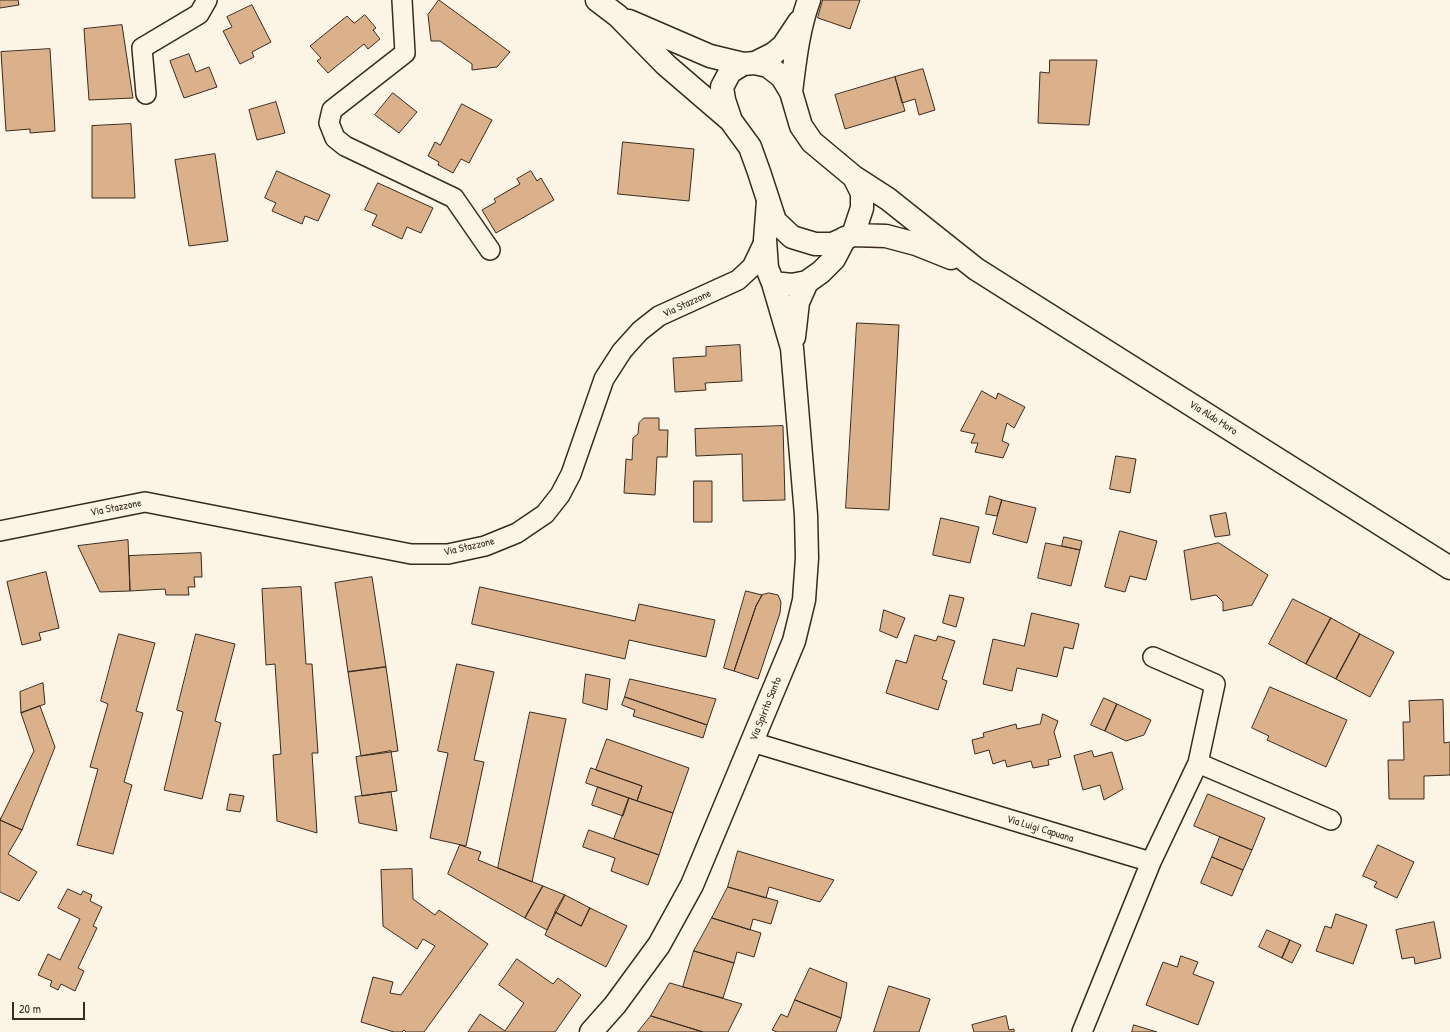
<!DOCTYPE html>
<html>
<head>
<meta charset="utf-8">
<style>
	body { margin:0 }
	#map { position:relative; width:1450px; height:1032px; overflow:hidden; background:#fcf5e5; font-family:"Patrick Hand",sans-serif }
	canvas { display:block }
	.scale { position:absolute; left:12px; top:1002px; width:73px; height:18px; box-sizing:border-box; border:2px solid #3b2a1e; border-top:0; padding-left:5px; font-size:12px; line-height:14px; white-space:nowrap; color:#3b2a1e; -webkit-text-stroke:3px #fcf5e5; paint-order:stroke }
</style>
</head>
<body>
<div id="map">
<canvas width="1450" height="1032"></canvas>
<div class="scale">20 m</div>
</div>
<script>
const g = document.querySelector('canvas').getContext('2d');
g.lineJoin = 'round';
function fill(path, color) { g.fillStyle = color; g.fill(path, 'evenodd'); }
function strokePath(path, color, width, dash) { g.strokeStyle = color; g.lineWidth = width; g.lineCap = dash ? 'butt' : 'round'; g.setLineDash(dash || []); g.stroke(path); }
function write(font, color, halo, rows, align = 'center') {
  g.font = font + ' "Patrick Hand",sans-serif'; g.lineWidth = 4; g.setLineDash([]); g.textBaseline = 'middle'; g.strokeStyle = halo; g.fillStyle = color; for (const [text, x, y, turn = 0] of rows) {
    g.save(); g.translate(x, y); g.rotate((+turn || 0) * Math.PI / 180); g.textAlign = isNaN(turn) ? turn : align; if (halo) g.strokeText(text, 0, 0); g.fillText(text, 0, 0); g.restore();
  }
}
const building = new Path2D(`
	M0,0H18L19,5L0,8Z
	M439,0L510,52L497,67L472,70V64L440,41H431L428,15Z
	M823,0H860L850,29L818,18Z
	M252,5L271,42L252,52L254,57L240,64L223,31L232,27L227,17Z
	M365,15L376,28L373,30L380,39L368,49L364,44L328,73L317,61L321,58L310,46L347,16L354,23Z
	M122,25L133,98L89,100L84,29Z
	M50,49L55,131L30,133V129L6,131L1,52Z
	M189,54L196,72L209,67L217,87L184,98L170,61Z
	M1050,60H1097L1089,125L1038,123L1040,72L1049,73Z
	M923,69L935,110L919,115L915,99L902,103L895,77Z
	M895,77L905,111L845,129L835,95Z
	M393,93L417,112L399,133L375,115Z
	M276,102L285,133L257,140L249,110Z
	M462,104L492,120L469,163L461,159L453,173L438,165L439,162L428,156L435,142L440,145Z
	M131,124L135,198H92V126Z
	M623,142L694,149L689,201L618,194Z
	M215,154L228,241L189,246L175,160Z
	M277,171L330,195L318,221L305,216L302,224L272,211L276,203L265,198Z
	M531,171L537,181L541,178L554,200L496,233L482,210L496,202L494,199L520,184L517,179Z
	M378,183L433,208L421,233L407,227L402,239L372,225L377,215L365,210Z
	M857,323L899,325L889,510L846,508Z
	M740,345L742,381L705,383L706,390L675,392L673,358L706,356V347Z
	M982,391L996,399L998,393L1025,407L1014,428L1007,423L1002,441L1009,444L1003,458L975,452L978,443H971L975,434L961,431Z
	M644,418H659V430H668L667,457H657L655,495L624,493L626,459L632,460L633,438L638,434L639,423Z
	M783,426L785,500L743,501L742,454L696,456L695,429Z
	M1116,456L1136,459L1130,493L1110,489Z
	M694,481H712V522H694Z
	M990,496L1002,500L997,516L986,514Z
	M1002,500L1036,508L1027,543L993,534Z
	M1226,513L1230,535L1215,537L1210,516Z
	M941,518L979,527L970,563L933,555Z
	M1120,531L1157,541L1146,580L1130,576L1125,592L1105,587Z
	M1064,537L1082,541L1080,550L1062,546Z
	M128,540L130,591L100,592L78,546Z
	M1046,543L1080,550L1071,586L1038,578Z
	M1219,543L1268,575L1252,605L1223,611V602L1216,595L1191,600L1184,551Z
	M201,553L202,577H194L195,587H188L189,595H166L165,589L130,591L129,556Z
	M46,572L59,628L39,633L41,640L22,645L7,582Z
	M372,577L386,667L348,672L335,583Z
	M301,587L306,664H312L318,753H312L317,833L277,821L273,755L281,754L275,664L266,665L262,589Z
	M480,587L635,621L639,604L715,620L706,657L629,640L625,659L472,624Z
	M746,591L762,595L756,606L734,671L724,668Z
	M769,593L778,595L781,602L780,613L758,679L734,671L756,606L762,595Z
	M950,595L964,598L956,627L943,623Z
	M1293,599L1331,618L1306,664L1269,644Z
	M884,610L905,618L897,638L880,631Z
	M1032,613L1079,624L1073,649L1064,647L1057,677L1017,668L1012,691L983,684L993,639L1024,646Z
	M1331,618L1360,634L1336,679L1306,664Z
	M119,634L155,643L136,711L143,713L124,782L132,785L113,854L77,845L98,769L90,767L108,704L101,701Z
	M196,634L235,644L215,721L221,723L202,799L164,790L183,712L177,710Z
	M1360,634L1394,652L1370,697L1336,679Z
	M915,635L936,641L938,636L955,641L942,679L947,681L938,710L886,693L896,660L906,663Z
	M457,664L494,672L474,760L484,762L466,846L430,838L448,753L438,751Z
	M386,667L398,751L361,756L348,672Z
	M586,674L610,679L607,710L583,703Z
	M630,679L716,699L707,725L625,697Z
	M43,683L45,704L21,713L20,692Z
	M1270,687L1347,720L1326,767L1267,740L1269,736L1252,728Z
	M625,697L707,725L703,738L633,716L635,710L622,705Z
	M1104,698L1117,704L1105,731L1091,725Z
	M1443,700L1444,743L1450,742V775L1424,776V799H1389L1388,760H1404L1403,722H1410L1409,701Z
	M1117,704L1151,720L1144,735L1126,741L1105,731Z
	M40,706L55,747L22,830L0,820L34,751L21,713Z
	M530,712L566,719L532,882L498,868Z
	M1043,714L1058,721L1054,732L1061,757L1048,760L1049,765L1033,768L1031,761L1007,767L1005,760L993,764L989,750L975,754L972,740L984,737L983,733L1016,724L1017,729L1040,724Z
	M607,739L689,768L673,813L637,801L642,786L596,770Z
	M391,751L397,791L362,796L356,757Z
	M1092,751L1094,757L1112,752L1123,789L1104,800L1100,785L1083,790L1074,756Z
	M591,768L642,786L637,801L586,783Z
	M598,787L629,798L623,816L592,805Z
	M391,792L397,831L359,823L355,797Z
	M230,794L244,796L240,812L227,810Z
	M1208,794L1265,818L1252,850L1194,826Z
	M629,798L673,813L659,855L614,839Z
	M0,818V820L22,830L8,854L37,872L19,901L0,892Z
	M589,830L659,855L648,885L611,871L615,858L583,847Z
	M1220,837L1252,850L1243,870L1212,857Z
	M460,845L481,852L478,860L543,886L525,918L448,874Z
	M1378,845L1414,862L1397,898L1374,887L1377,882L1363,876Z
	M738,851L834,880L820,902L769,887L766,898L728,887Z
	M1212,857L1243,870L1232,896L1201,883Z
	M412,869L413,899L435,915L439,910L488,944L424,1032H406L404,1030L402,1032H394L361,1022L373,977L393,982L390,993L401,995L435,946L423,939L417,949L383,926L381,870Z
	M543,886L565,895L547,930L525,918Z
	M728,887L778,901L771,924L753,919L750,930L712,918Z
	M68,889L81,895L83,891L92,895L90,901L102,907L93,926L97,928L78,968L84,971L75,991L61,984L58,990L50,986L52,981L38,975L48,954L60,960L80,919L58,908Z
	M565,895L590,908L581,926L555,912Z
	M590,908L627,926L606,967L545,935L555,912L581,926Z
	M1336,914L1367,925L1353,964L1316,951L1325,926L1331,928Z
	M712,918L761,933L754,957L737,952L734,963L694,951Z
	M1434,922L1441,958L1415,964L1414,957L1402,959L1396,930Z
	M1267,930L1290,940L1282,958L1259,947Z
	M1290,940L1301,945L1292,963L1282,958Z
	M694,951L734,963L723,998L683,987Z
	M1181,956L1198,962L1193,974L1214,982L1198,1025L1146,1005L1163,962L1177,967Z
	M517,959L553,984L558,978L581,995L555,1032H468L480,1014L505,1031L524,1003L499,985Z
	M810,968L847,983L841,1018L795,1000Z
	M670,983L742,1004L728,1032H703L651,1016Z
	M889,986L930,999L919,1032H874Z
	M795,1000L841,1018L836,1032H777L772,1030L781,1014L787,1017Z
	M651,1016L703,1032H638Z
	M1006,1016L1009,1030L1014,1029V1032H974L972,1025Z
	M1134,1025L1157,1032H1132Z`);
fill(building, '#dab18b');
strokePath(building, '#3b2a1e', 1);
const minor = new Path2D(`
	M402,0L405,53L332,110L329,123L335,138L345,146L454,198L490,250
	M146,94L142,48L199,14L207,0
	M0,531L145,502L411,554H448L485,546L517,533L545,514L560,495L571,474L604,379L622,351L640,331L659,316L738,280L752,267L765,240
	M752,742L1151,862L1082,1032
	M1198,763L1331,820
	M1151,862L1198,763L1215,684L1153,657`);
const tertiary = new Path2D(`
	M768,201L765,240L767,268L773,283L792,285L807,282L821,272L834,259L845,238
	M794,337L798,302L807,282
	M591,1032L615,1005L659,945L692,885L794,641L804,600L807,558L806,515L792,348L773,283`);
const secondary = new Path2D(`
	M597,0L618,16L666,65L730,120
	M629,21L710,56L743,64
	M755,63L768,66L782,77L791,92L801,126L812,142L854,177L862,193V208L853,235L832,244H815L792,237L775,221L759,172L750,147L731,121L724,100L722,87L730,72L743,64Z
	M755,63L773,54L783,46L799,22
	M791,92C795,61 798,30 809,0
	M854,177L888,199L976,269L1450,568
	M853,235L886,236L916,244L951,258`);
strokePath(minor, '#3b2a1e', 22);
strokePath(tertiary, '#3b2a1e', 25);
strokePath(secondary, '#3b2a1e', 25);
strokePath(minor, '#fcf5e5', 19);
strokePath(tertiary, '#fcf5e5', 22);
strokePath(secondary, '#fcf5e5', 22);
write('11px', '#3b2a1e', '#fcf5e5', [
	["Via Stazzone",687,304,-25],
	["Via Aldo Moro",1213,418,32],
	["Via Stazzone",116,508,-11],
	["Via Stazzone",469,547,-13],
	["Via Spirito Santo",766,709,-68],
	["Via Luigi Capuana",1040,829,17]
]);
</script>
</body>
</html>
